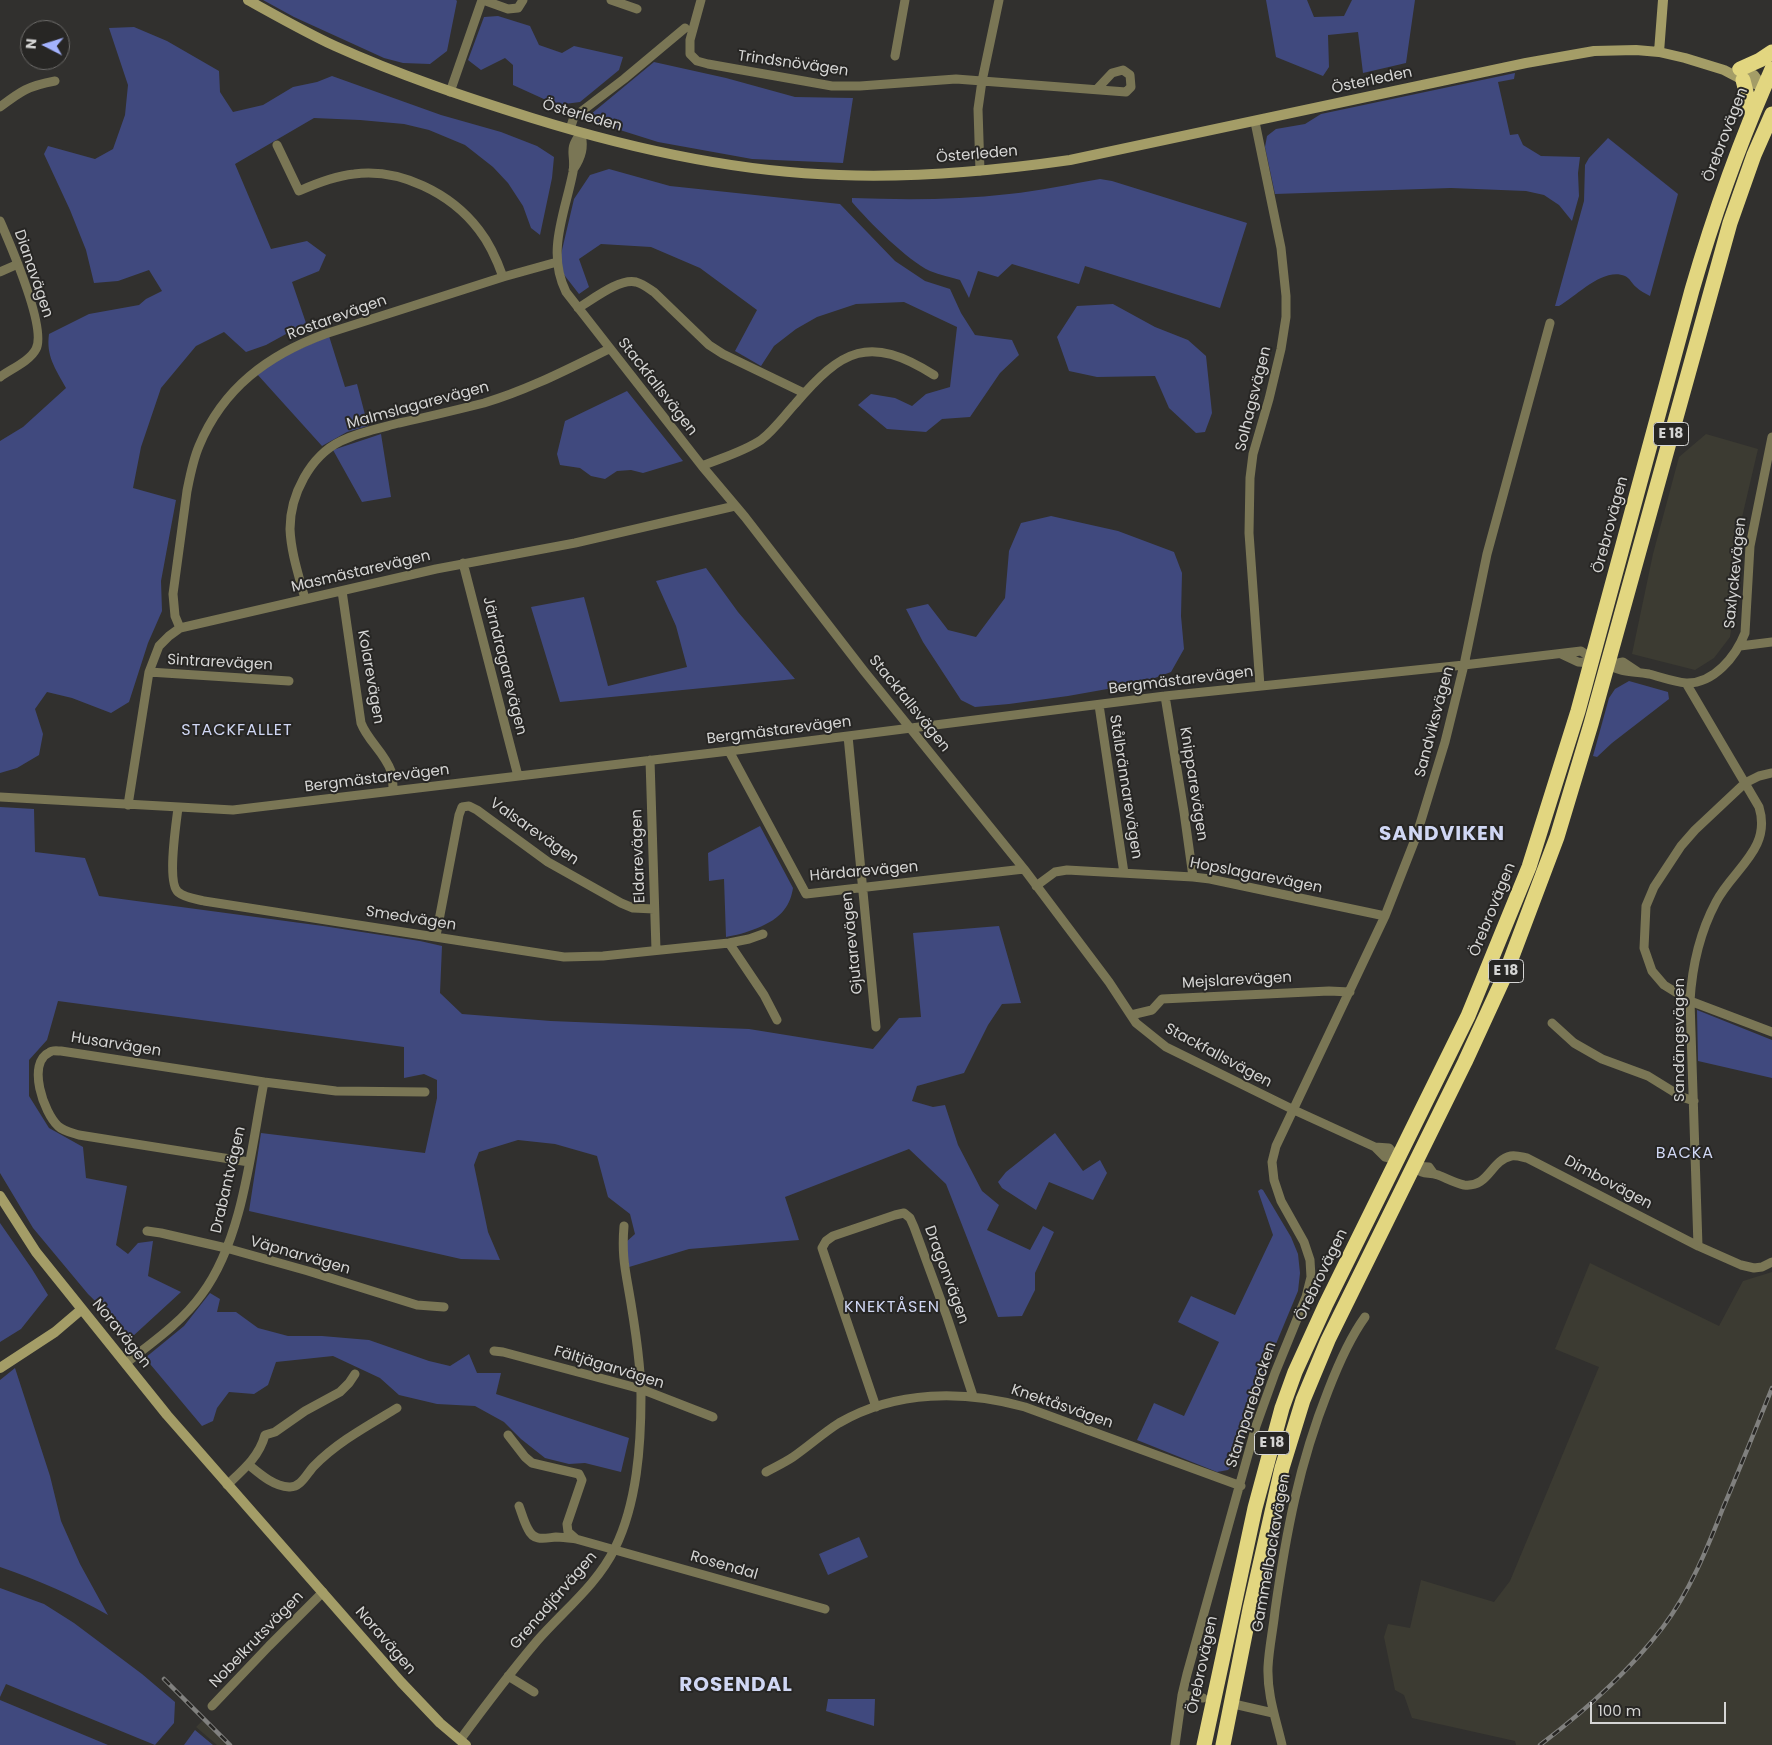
<!DOCTYPE html>
<html>
<head>
<meta charset="utf-8">
<style>
	body { margin:0 }
	#map { position:relative; width:1772px; height:1745px; overflow:hidden; background:#31302e; font-family:Poppins,sans-serif }
	canvas { display:block }
	.north { position:absolute; left:20px; top:20px; width:50px; height:50px; box-sizing:border-box; background:#272624; border:1px solid #6d6c6a; border-radius:50%; rotate:275deg; font-size:14px; font-weight:700; line-height:20px; text-align:center; color:#d5d5d4 }
	.north::after { content:''; display:block; margin:auto; width:18px; height:22px; background:#a3b2fd; clip-path:polygon(50% 0,100% 100%,50% 72%,0 100%) }
	.scale { position:absolute; left:1590px; top:1702px; width:136px; height:22px; box-sizing:border-box; border:2px solid #d5d5d4; border-top:0; padding-left:6px; font-size:15px; line-height:18px; white-space:nowrap; color:#d5d5d4; -webkit-text-stroke:4px #272624; paint-order:stroke }
</style>
</head>
<body>
<div id="map">
<canvas width="1772" height="1745"></canvas>
<div class="north">N</div>
<div class="scale">100 m</div>
</div>
<script>
const g = document.querySelector('canvas').getContext('2d');
g.lineJoin = 'round';
function fill(path, color) { g.fillStyle = color; g.fill(path, 'evenodd'); }
function strokePath(path, color, width, dash) { g.strokeStyle = color; g.lineWidth = width; g.lineCap = dash ? 'butt' : 'round'; g.setLineDash(dash || []); g.stroke(path); }
function write(font, color, halo, rows, align = 'center') {
  g.font = font + ' Poppins,sans-serif'; g.lineWidth = 4; g.setLineDash([]); g.textBaseline = 'middle'; g.strokeStyle = halo; g.fillStyle = color; for (const [text, x, y, turn = 0] of rows) {
    g.save(); g.translate(x, y); g.rotate((+turn || 0) * Math.PI / 180); g.textAlign = isNaN(turn) ? turn : align; if (halo) g.strokeText(text, 0, 0); g.fillText(text, 0, 0); g.restore();
  }
}
fill(new Path2D(`
	M1706,434L1758,449L1736,543L1733,571L1734,611L1730,637L1714,658L1695,670L1632,654L1653,554L1679,457Z
	M1590,1263L1719,1326L1743,1281L1772,1272V1745H1516L1515,1741L1412,1718L1404,1695L1395,1690L1384,1637L1388,1624L1410,1628L1421,1580L1494,1602L1510,1581L1599,1367L1555,1349Z
	M203,1720L232,1745H217L196,1727Z`), '#3c3b32');
fill(new Path2D(`
	M263,0H456L457,1L447,51L430,64L403,63L384,58L294,17Z
	M1266,0H1307L1314,17L1344,16L1352,0H1415L1406,63L1363,73L1358,32L1328,35L1329,67L1323,76L1276,57Z
	M498,16L530,26L539,45L562,53L574,46L623,57L619,70L580,102L557,105L513,85V65L505,58L481,70L468,60L484,17Z
	M134,27L167,41L219,71L220,92L233,112L263,105L293,87L317,82L332,76L441,115L501,132L537,146L554,157L552,178L540,235L531,228L523,206L508,183L493,167L465,145L429,130L404,124L360,120L314,118L235,164L271,249L307,241L326,255L319,271L292,282L306,323L266,345L246,352L224,332L196,346L161,388L141,447L133,488L176,500L161,581L162,611L148,643L129,702L111,713L72,698L47,692L35,709L43,734L39,755L17,768L0,773V441L23,427L66,388C55,368 46,356 49,334L89,314L139,305L146,299L162,291L149,270L118,281L94,283L86,250L70,210L44,154L48,146L95,159L113,149L125,115L128,85L109,28Z
	M654,62L726,78L795,97L853,98L843,163L752,159L658,142L585,119Z
	M1515,73L1514,79L1498,82L1510,135L1518,134L1523,145L1541,156L1580,157L1578,173L1579,196L1572,221L1559,205L1544,195L1526,191L1451,188L1275,194L1265,147L1267,136L1276,129L1305,124L1321,114Z
	M1608,138L1678,194L1650,296C1645,293 1640,291 1636,287C1632,284 1630,278 1625,276C1603,267 1577,296 1559,306H1555L1584,201L1585,165L1589,158Z
	M609,169L670,186L840,204L895,261L925,281L950,289L961,313L975,335L1012,340L1019,355L1000,373L970,417L942,419L926,432L887,429L858,405L871,394L895,398L912,406L926,394L950,387L957,327L904,302L856,304L817,317L796,329L774,346L761,366L735,351L757,310L700,268L651,247L601,244L579,259L589,287L579,294L558,267L574,199L590,175Z
	M1100,179L1112,181L1247,223L1220,308L1085,266L1079,284L1012,264L998,277L978,271L969,298L960,280C951,277 940,275 930,271C907,260 869,222 852,202V198C904,200 957,200 1009,194C1040,191 1070,184 1100,179Z
	M1113,304L1155,327L1188,340L1206,356L1212,413L1205,432L1196,433L1169,408L1155,376L1097,377L1069,371L1057,337L1077,306Z
	M329,336L345,387L357,384L368,426L347,432L322,446L257,374L284,356Z
	M627,391L683,461L643,473L631,470L617,471L605,479L591,476L580,468L560,465L557,454L565,421Z
	M381,434L391,497L362,502L333,450Z
	M1051,516L1118,531L1174,552L1182,573L1181,616L1184,649L1171,672L1141,683L1068,696L1009,704L975,707L961,700L923,642L906,609L928,604L948,630L976,637L1005,598L1009,551L1021,523Z
	M706,568L738,612L795,679L560,702L531,607L584,597L608,686L687,667L676,626L656,581Z
	M1629,681L1668,692L1669,699L1612,743L1597,757L1593,756L1609,698L1615,689Z
	M0,807L34,809L35,852L85,858L99,896L323,926L420,941L442,946L440,993L462,1014L551,1021L749,1029L873,1049L899,1018L921,1017L913,933L999,926L1021,1003L1002,1004L988,1025L964,1073L917,1086L912,1101L933,1107L945,1105L958,1145L982,1191L999,1205L987,1230L1030,1250L1043,1226L1054,1232L1035,1273V1290L1022,1316L998,1317L946,1184L909,1149L785,1197L799,1240L689,1249L629,1267L625,1243L635,1234L630,1214L608,1197L597,1156L555,1144L518,1140L479,1152L474,1165L488,1232L500,1260L461,1259L249,1211L261,1133L425,1153L437,1098V1080L424,1074L404,1078V1047L58,1001L47,1040L29,1060V1096L49,1128L83,1147L86,1178L127,1186L116,1245L128,1254L138,1243L153,1241L148,1276L181,1292L132,1337L88,1294L33,1228L0,1173Z
	M760,826L793,888C792,895 789,904 784,910C773,925 744,934 726,937L724,879L709,881L708,853Z
	M1697,1010L1772,1040V1078L1698,1061Z
	M1055,1133L1083,1171L1100,1160L1107,1173L1093,1200L1049,1182L1036,1210L1002,1188L998,1182L1006,1172Z
	M1261,1189L1263,1190L1291,1237L1298,1254L1300,1273L1298,1291L1263,1375L1235,1462L1228,1470L1217,1472L1137,1440L1154,1403L1184,1416L1219,1342L1178,1322L1191,1296L1235,1315L1273,1235L1258,1191Z
	M0,1223L32,1269L48,1295L21,1329L0,1342Z
	M210,1293L220,1299L217,1312H236L258,1328L288,1336H322L369,1340L429,1361L450,1366L469,1354L477,1373H501L496,1394L629,1438L621,1472L585,1463L569,1464L545,1458L521,1439L504,1422L475,1406L437,1404L399,1395L380,1378L333,1356L276,1362L268,1385L254,1394L229,1392L217,1408L213,1421L202,1426L145,1358L184,1326Z
	M15,1368L50,1476L61,1521L80,1564L108,1615C73,1595 38,1580 0,1567V1380Z
	M859,1537L868,1557L828,1575L819,1554Z
	M0,1588L44,1604L74,1623L142,1674L175,1702L174,1723L155,1745L6,1684L0,1697Z
	M828,1699H875L874,1726L826,1711Z
	M0,1700L108,1745H0Z
	M195,1730L213,1745H184Z`), '#40497e');
strokePath(new Path2D(`
	M483,0L508,9L518,8L523,0
	M611,0L637,9
	M701,0L690,40V54L697,61L708,64L832,86H860L956,79L1126,92L1131,87L1130,75L1123,70L1112,73L1097,89
	M895,56L905,0
	M450,92L482,0
	M0,107C21,91 28,86 55,81
	M1255,122L1281,248L1286,296V317L1281,349L1269,399L1253,454L1250,478L1249,533L1260,686
	M570,129L574,117L624,79L685,28
	M581,133C567,150 576,154 573,172C565,213 546,252 566,292L702,466L745,517L864,671L1024,869L1109,982L1136,1023L1166,1047L1294,1110L1375,1147L1385,1157L1399,1160
	M277,145L299,191C317,183 335,176 354,174C400,168 451,193 479,230C490,244 497,260 503,277
	M573,170C582,157 584,147 581,133
	M980,171L978,109L982,81L999,0
	M0,221C10,244 47,328 36,349C30,361 11,369 0,377
	M0,272L18,264
	M578,308C592,300 619,278 636,282C643,284 648,288 654,292L709,345L723,354L804,393
	M702,466C721,458 743,452 761,440C774,430 784,416 795,404C842,349 869,334 934,375
	M463,563L518,776
	M342,591L361,723C368,741 384,752 391,771C393,777 393,784 393,791
	M305,599C299,576 291,553 290,529C290,495 310,456 341,441C359,432 380,428 399,423C427,417 456,410 484,403C528,390 568,369 609,349
	M180,628L175,616L173,594L187,491C190,476 193,460 199,446C223,388 268,355 325,334L503,277L557,262
	M1740,646L1772,642
	M1561,654L1578,662L1592,663
	M1608,665C1623,673 1633,671 1649,674C1661,677 1674,682 1686,683C1714,684 1736,656 1745,633L1750,546L1772,437
	M1608,665L1623,662L1638,672
	M149,672L289,681
	M1686,683L1759,807C1772,849 1733,869 1716,902C1700,932 1692,967 1690,1001L1698,1246
	M1165,696L1184,812L1193,877
	M1099,705L1124,873
	M848,736L876,1027
	M729,751L806,894L1024,869
	M650,760L656,950
	M1772,773L1759,776L1745,783L1695,830L1681,846L1654,887L1646,906L1644,948L1652,971L1664,985L1690,1001L1772,1032
	M0,797L233,810L729,751L1165,696L1464,665L1581,651L1587,655L1592,663
	M128,805L149,672L159,646L169,636L180,628L436,569L575,543L735,506
	M178,808C176,824 167,883 178,892C185,898 196,899 204,901L564,957L603,956L729,943L749,939L763,934
	M1036,886L1055,872L1067,870L1193,877L1210,879L1385,916
	M436,936L459,815L462,807L469,806L477,810L548,862L621,903L633,908L654,909
	M729,943L764,995L777,1020
	M1131,1015L1152,1010L1162,999L1329,991L1350,992
	M1552,1023L1574,1043L1602,1059L1648,1076L1682,1097L1694,1101
	M1375,1147L1389,1148L1399,1160
	M249,1162L79,1135C73,1133 63,1131 58,1126C44,1113 26,1063 50,1052C52,1050 58,1051 61,1051L264,1082L336,1091L425,1092
	M1414,1166C1425,1177 1426,1171 1438,1175C1446,1178 1455,1183 1464,1185C1489,1188 1490,1161 1511,1156C1516,1155 1522,1157 1527,1158L1698,1246L1741,1265L1754,1268L1762,1267L1772,1262
	M1414,1166L1429,1167L1434,1174
	M147,1231L161,1233L226,1248L308,1271L417,1305L444,1307
	M494,1351L503,1352L641,1389L713,1417
	M126,1363C153,1342 182,1322 202,1294C243,1239 251,1149 264,1082
	M876,1407L822,1248L826,1241L833,1236L895,1215L904,1213L910,1218L914,1227L947,1317L973,1396
	M508,1435L525,1457L532,1463L579,1474L582,1480L567,1524L568,1532L576,1539
	M249,1465C260,1474 273,1486 289,1487C301,1488 307,1473 314,1466C337,1442 369,1425 397,1408
	M766,1472C775,1467 784,1463 793,1457C809,1446 823,1433 839,1423C896,1390 964,1390 1025,1407L1241,1486
	M227,1485C243,1470 259,1457 265,1435L275,1432L305,1411L340,1392L349,1383L355,1374
	M519,1506C522,1514 524,1522 528,1529C534,1542 545,1538 556,1537C563,1537 569,1538 576,1539L825,1609
	M508,1676L534,1692
	M1182,1695L1203,1698
	M1238,1705L1273,1713
	M212,1706L269,1646L323,1592
	M460,1740C485,1706 510,1673 537,1641C563,1611 597,1585 615,1548C637,1503 641,1446 641,1396C641,1362 634,1320 628,1286C624,1264 622,1250 624,1226
	M1175,1745L1182,1695L1187,1674L1256,1426L1275,1373L1306,1297L1311,1277L1310,1260L1304,1242L1281,1201L1274,1180L1272,1162L1276,1146L1385,916L1416,837L1445,742L1464,665L1487,554L1550,323
	M1282,1745C1276,1719 1267,1695 1268,1667C1269,1648 1273,1630 1275,1611C1286,1533 1299,1464 1328,1391C1338,1365 1349,1339 1365,1317`), '#7a7655', 9);
strokePath(new Path2D(`
	M248,0C277,16 305,32 335,46C399,75 465,97 532,118C632,149 735,172 839,175C916,178 993,171 1070,160L1526,63L1594,51L1636,50L1659,52L1685,58L1724,70L1743,80L1764,87
	M1659,52L1663,0
	M1737,69L1754,75L1763,87
	M0,1196L36,1252L167,1415L401,1682L440,1723L466,1745
	M0,1368L55,1332L82,1309`), '#a49d67', 10);
strokePath(new Path2D(`
	M1740,69L1760,60L1772,52
	M1743,80L1752,115
	M1204,1745L1255,1508L1282,1408L1295,1372L1326,1304L1468,1016L1529,867L1578,711L1692,290C1714,214 1740,141 1772,69
	M1223,1745L1250,1609L1282,1468L1303,1400L1328,1340L1465,1062L1505,975L1557,837L1591,724L1730,223L1754,155L1772,114`), '#e2d680', 15);
const rail = new Path2D(`
	M164,1679L230,1745
	M1540,1745C1586,1710 1628,1673 1663,1627C1690,1591 1707,1549 1723,1508C1740,1468 1756,1428 1772,1388`);
strokePath(rail, '#80807e', 4.5);
strokePath(rail, '#272624', 2.5, [8]);
for (const [x, y, w] of [
	[1671,434,35],
	[1506,971,35],
	[1272,1443,35]
]) { const box = new Path2D(); box.roundRect(x - w / 2, y - 11.5, w, 23, 4); g.fillStyle = '#272624'; g.fill(box); strokePath(box, '#d5d5d4', 1); }
write('bold 14px', '#d5d5d4', null, [
	["E 18",1671,434],
	["E 18",1506,971],
	["E 18",1272,1443]
]);
write('15px', '#d5d5d4', '#272624', [
	["Trindsnövägen",793,64,8],
	["Österleden",1372,81,-12],
	["Österleden",582,116,16],
	["Örebrovägen",1726,135,-69],
	["Österleden",977,155,-5],
	["Dianavägen",33,274,71],
	["Rostarevägen",337,318,-20],
	["Stackfallsvägen",657,387,52],
	["Solhagsvägen",1254,399,-76],
	["Malmslagarevägen",418,406,-15],
	["Örebrovägen",1611,525,-75],
	["Masmästarevägen",361,572,-13],
	["Saxlyckevägen",1736,573,-84],
	["Sintrarevägen",220,663,3],
	["Järndragarevägen",504,666,76],
	["Kolarevägen",370,677,80],
	["Bergmästarevägen",1181,681,-7],
	["Stackfallsvägen",909,704,51],
	["Sandviksvägen",1435,722,-75],
	["Bergmästarevägen",779,731,-7],
	["Bergmästarevägen",377,779,-7],
	["Knipparevägen",1193,784,81],
	["Stålbrännarevägen",1125,787,81],
	["Valsarevägen",534,832,35],
	["Eldarevägen",639,856,-92],
	["Härdarevägen",864,872,-5],
	["Hopslagarevägen",1256,876,11],
	["Örebrovägen",1493,910,-68],
	["Smedvägen",411,919,9],
	["Gjutarevägen",853,943,-96],
	["Mejslarevägen",1237,981,-3],
	["Sandängsvägen",1680,1040,-90],
	["Husarvägen",116,1045,9],
	["Stackfallsvägen",1218,1056,28],
	["Drabantvägen",229,1180,-77],
	["Dimbovägen",1608,1183,28],
	["Väpnarvägen",300,1256,16],
	["Dragonvägen",946,1275,70],
	["Örebrovägen",1322,1275,-64],
	["Noravägen",121,1334,51],
	["Fältjägarvägen",609,1368,17],
	["Stamparebacken",1252,1405,-72],
	["Knektåsvägen",1062,1407,19],
	["Gammelbackavägen",1272,1553,-80],
	["Rosendal",724,1566,16],
	["Grenadjärvägen",554,1601,-49],
	["Nobelkrutsvägen",257,1640,-46],
	["Noravägen",385,1641,49],
	["Örebrovägen",1203,1665,-78]
]);
g.letterSpacing = '1px';
write('16px', '#d0d7f4', '#272624', [
	["STACKFALLET",237,731],
	["BACKA",1685,1154],
	["KNEKTÅSEN",892,1308]
]);
g.letterSpacing = '0px';
g.letterSpacing = '1px';
write('bold 20px', '#d0d7f4', '#272624', [
	["SANDVIKEN",1442,835],
	["ROSENDAL",736,1686]
]);
g.letterSpacing = '0px';
</script>
</body>
</html>
